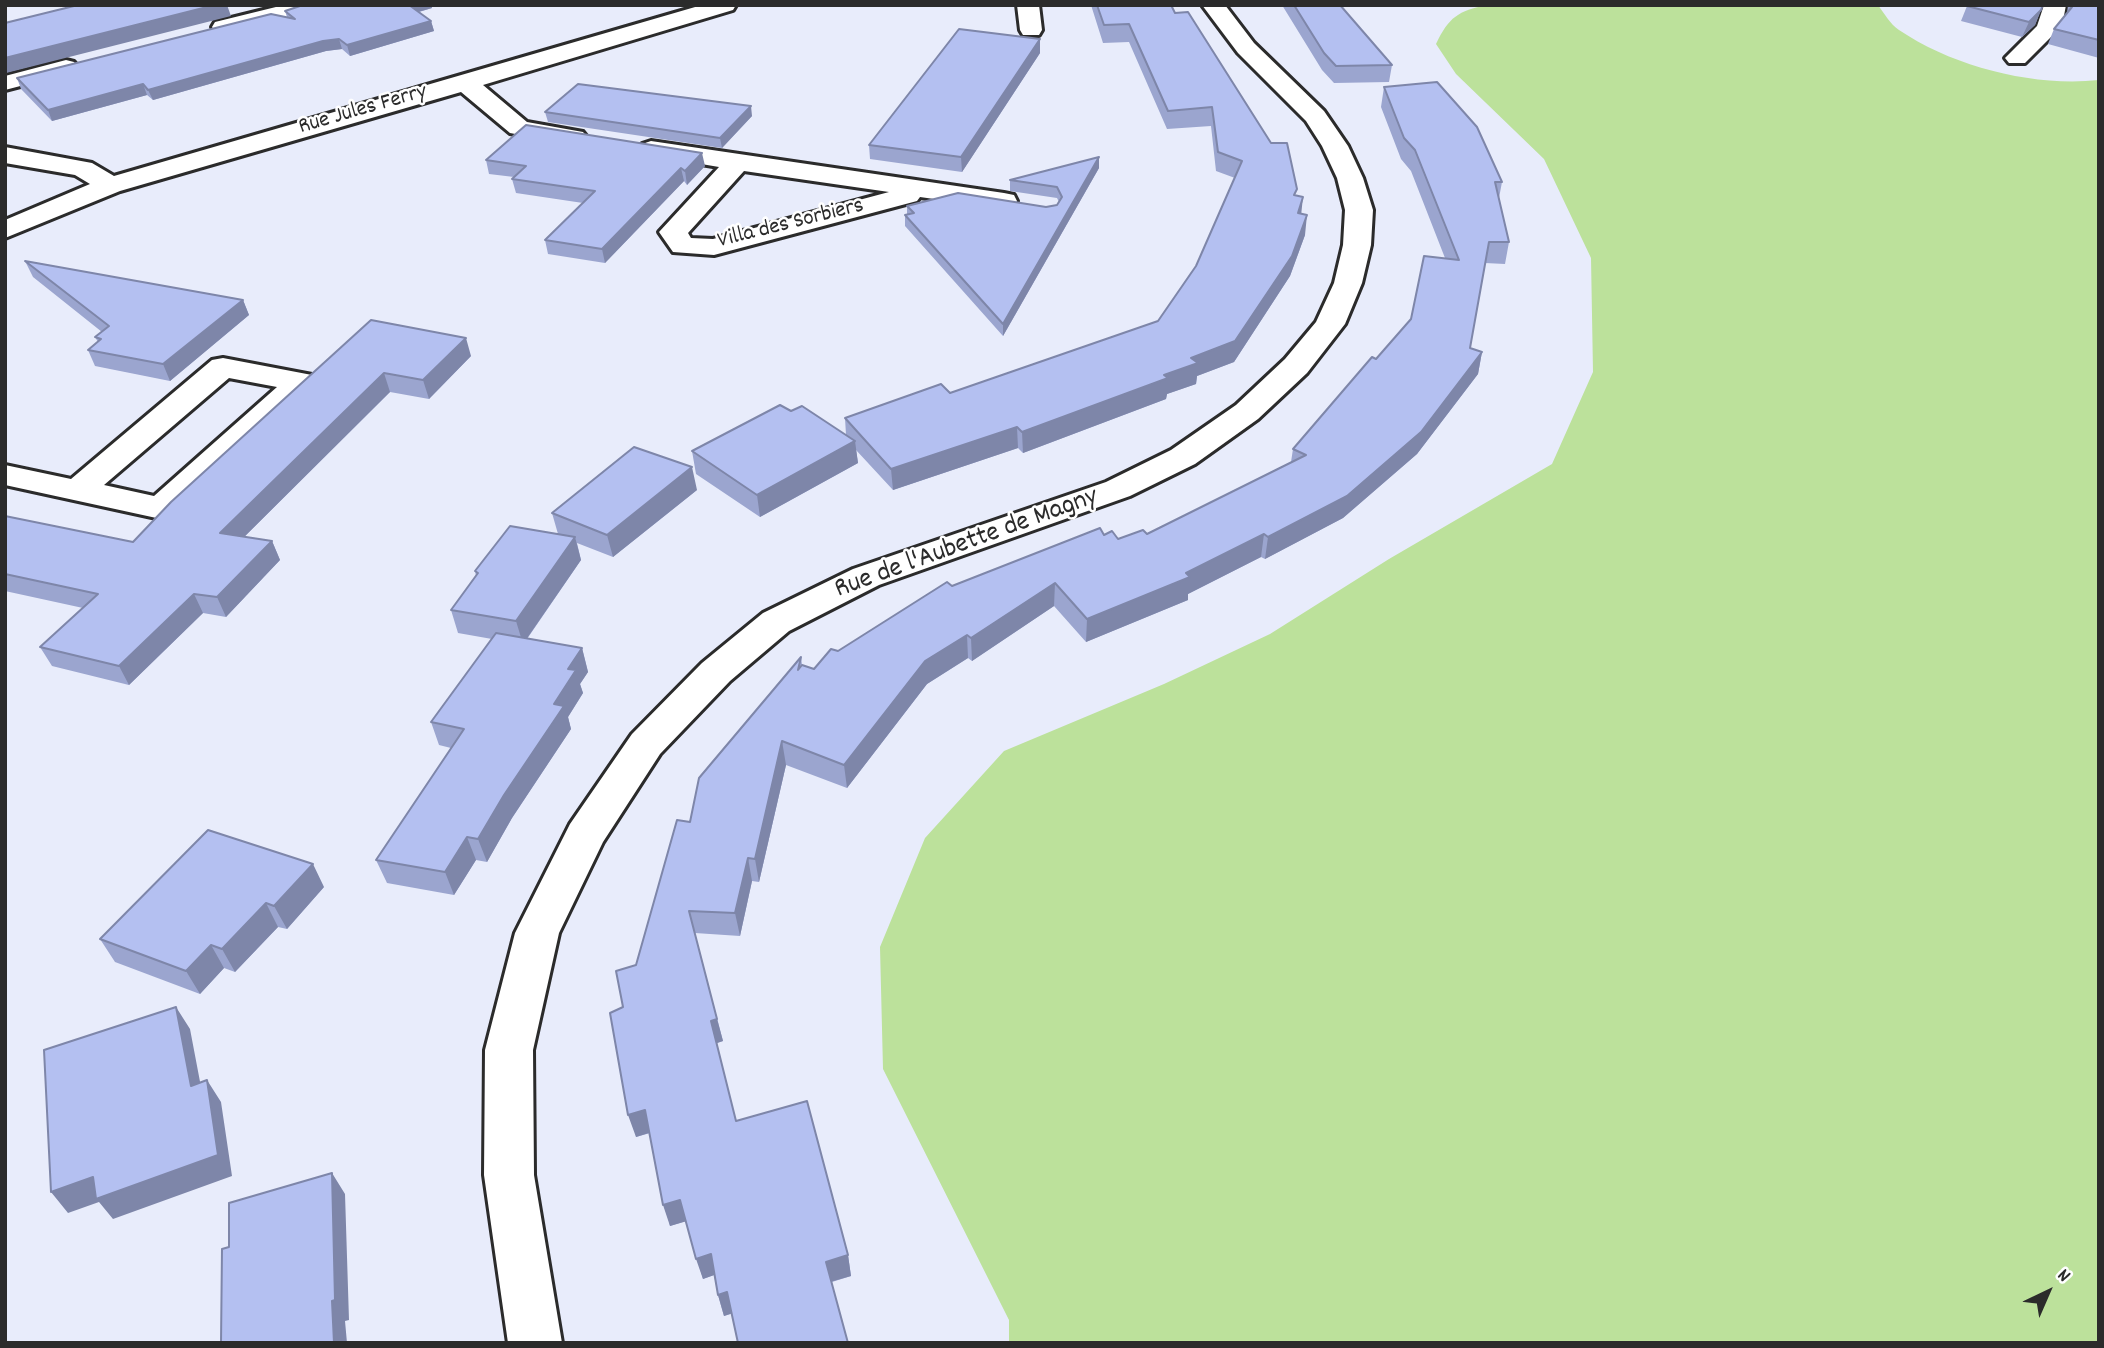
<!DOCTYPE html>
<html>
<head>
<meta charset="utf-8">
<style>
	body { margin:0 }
	#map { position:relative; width:2104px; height:1348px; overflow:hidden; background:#e8ecfb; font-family:Dekko,sans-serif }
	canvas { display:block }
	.frame { position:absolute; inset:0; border:7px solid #2b2b2b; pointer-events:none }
	.north { position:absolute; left:2013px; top:1257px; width:70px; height:70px; -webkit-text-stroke:5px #fff; paint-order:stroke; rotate:44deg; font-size:19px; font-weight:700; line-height:28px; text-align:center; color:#2b2b2b }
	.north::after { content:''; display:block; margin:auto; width:24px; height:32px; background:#2b2b2b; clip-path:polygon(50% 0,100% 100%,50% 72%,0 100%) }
</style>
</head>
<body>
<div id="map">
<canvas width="2104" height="1348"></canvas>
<div class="frame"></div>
<div class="north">N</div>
</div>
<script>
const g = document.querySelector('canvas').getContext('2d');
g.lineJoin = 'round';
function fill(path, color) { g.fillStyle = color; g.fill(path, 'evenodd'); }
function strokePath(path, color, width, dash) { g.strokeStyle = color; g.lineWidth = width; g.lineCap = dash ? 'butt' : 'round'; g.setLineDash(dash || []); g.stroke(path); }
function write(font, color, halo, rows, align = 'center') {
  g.font = font + ' Dekko,sans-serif'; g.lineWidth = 5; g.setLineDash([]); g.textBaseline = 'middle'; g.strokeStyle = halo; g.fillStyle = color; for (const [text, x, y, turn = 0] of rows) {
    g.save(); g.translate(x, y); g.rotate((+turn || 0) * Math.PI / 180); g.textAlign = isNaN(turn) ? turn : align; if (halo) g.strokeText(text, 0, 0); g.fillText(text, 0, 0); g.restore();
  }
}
fill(new Path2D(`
	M1487,5H1878C1884,13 1890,24 1899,30C1954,67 2033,87 2099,80V1343H1009V1320L883,1069L880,947L925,838L1004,751L1164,684L1270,634L1389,559L1552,464L1593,372L1591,258L1544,159L1456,74L1436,44C1449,17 1458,11 1487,5Z`), '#bce19b');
const street = new Path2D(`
	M284,5H305L307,9L304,14L223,34L215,32L212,27L215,22Z
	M702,5H736L733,10L483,85L527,122L583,132L587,137L583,142L574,145L510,133L461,92L120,191L5,238V220L90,184L75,175L5,163V147L92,163L114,176Z
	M1017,5H1039L1042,30L1039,35H1023L1020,30Z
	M1202,5H1225L1254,43L1324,111L1348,146L1363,178L1373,210L1371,245L1362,283L1345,324L1307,373L1258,419L1195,464L1130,496L879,585L789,631L730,681L660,754L603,842L559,933L533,1050L534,1175L562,1343H508L484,1175L485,1050L515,933L570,824L632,734L702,663L763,613L853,569L1106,482L1171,450L1236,405L1285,359L1316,322L1334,283L1343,245L1345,210L1337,178L1322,146L1306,121L1238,53Z
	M2044,5H2066L2063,21L2055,33L2025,63H2009L2005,58L2037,26Z
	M66,60L74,62L78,67L74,72L5,90V76Z
	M651,141L1004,193L1014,195L1017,201L1014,207L1004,209L920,197L917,201L714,255L673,252L659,232L719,167L642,154L638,149L642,144ZM744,171L889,192L713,239L691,238L688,233Z
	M223,358L312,375L317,382L173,516L161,519L5,485V465L71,479L212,360ZM229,378L277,387L154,496L104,485Z`);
strokePath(street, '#2b2b2b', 6);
fill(street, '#fff');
fill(new Path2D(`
	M303,5H431L432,8L419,12L431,21L434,31L350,56L342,49L326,51L153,100L147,95L52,121L21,89L17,78L287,17L285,11Z
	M1091,5H1171L1175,13L1296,196L1305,235L1290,276L1234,362L1197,376L1196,384L1167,394L1166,399L1023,453L1018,448L893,490L856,450L858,463L760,517L696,474L692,451L791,411L846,435L845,418L950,393L1158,321L1196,266L1235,178L1216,171L1211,126L1167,129L1129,42L1103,43Z
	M1282,5H1340L1392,65L1389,82L1334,83L1322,70Z
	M2043,5L2035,25L2022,37L1961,21L1967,6Z
	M2068,5H2099V58L2048,44L2054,29L2067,13Z
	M1040,39V53L962,172L870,159L869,145Z
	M1384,87L1502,182L1499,198L1509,242L1505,264L1485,263L1470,348L1482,352L1478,374L1417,454L1343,518L1265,559L1261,557L1188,594V600L1086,642L1054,606L972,661L968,658L927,684L847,788L786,765L759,882L752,881L740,936L695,933L723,1041L717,1043L736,1121L848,1255L851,1276L724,1316L718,1295L714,1275L703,1279L686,1221L670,1226L650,1133L636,1137L623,1007L636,965L690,822L801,657L802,665L814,669L838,651L952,586L1104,535L1118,539L1147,534L1291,462L1293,449L1376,359L1411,319L1445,258L1411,171L1401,159L1381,107Z
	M545,112L752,116L722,148L548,122Z
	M1099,157V168L1003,336L905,226V215L907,214V206L1046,207L1057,205L1059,202L1057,198L1010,191V180Z
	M486,160L705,166L687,185L684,181L605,263L548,254L545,240L583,203L516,193L512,179L514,177L489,174Z
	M25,261L243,300L249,315L170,381L95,366L88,350L98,342L95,337L102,332L33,277Z
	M371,320L471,356L429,399L390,392L244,537L272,541L280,560L226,617L203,613L129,685L52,666L40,647L83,608L5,591V516L133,542Z
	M697,490L613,557L577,543L581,560L527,639L582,648L588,672L580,684L583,693L568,717L571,729L512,818L487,862L476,860L454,895L387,883L376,860L451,748L439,745L431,722L492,639L458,633L451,610L476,576L475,571L558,534L552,513Z
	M324,887L287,929L278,927L235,972L224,968L200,994L115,962L100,939Z`), '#9ba5cf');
fill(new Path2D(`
	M215,5H227L231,16L6,73L5,70V58Z
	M408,5H431L432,8L411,14Z
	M2041,10L2035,25L2022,37L2029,22Z
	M431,21L434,31L350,56L347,45Z
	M339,39L342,49L326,51L153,100L148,90L323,41Z
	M1040,39V53L962,172L961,157Z
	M143,84L147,95L52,121L48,110Z
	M751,106L752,116L722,148L720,138Z
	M702,153L705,166L687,185L685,171Z
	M1099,157V168L1003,336V324Z
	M681,168L684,181L605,263L602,249Z
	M1303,197L1301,216L1298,213Z
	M1307,215L1305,235L1290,276L1234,362L1197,376L1196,384L1167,394L1166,399L1023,453L1022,432L1164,375Z
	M243,300L249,315L170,381L163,364Z
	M466,338L471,356L429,399L423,380Z
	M1482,352L1478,374L1417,454L1343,518L1265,559L1268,537Z
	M384,373L390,392L229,552L220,533Z
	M1017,427L1018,448L893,490L891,469Z
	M855,441L858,463L760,517L757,495Z
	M692,467L697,490L613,557L607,535Z
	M1264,534L1261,557L1188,594V600L1086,642L1087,619L1186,573Z
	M575,537L581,560L523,644L516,621Z
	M272,541L280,560L226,617L217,597Z
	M1055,583L1054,606L972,661L971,638Z
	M194,594L203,613L129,685L119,666Z
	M967,635L968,658L927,684L847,788L844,765L925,661Z
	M582,648L588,672L580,684L583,693L568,717L571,729L512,818L487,862L478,839L554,704L568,669Z
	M782,741L786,765L759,882L755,859Z
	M467,837L476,860L454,895L445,872Z
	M748,858L752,881L740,936L735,913Z
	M313,864L324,887L287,929L274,906Z
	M266,903L278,927L235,972L222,949Z
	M211,945L224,968L200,994L186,971Z
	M176,1007L190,1029L205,1108L191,1086Z
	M717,1019L723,1041L717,1043L711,1021Z
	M207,1080L221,1102L232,1176L113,1219L99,1202L68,1213L51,1192Z
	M645,1110L652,1132L636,1137L628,1115Z
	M332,1173L345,1194L349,1320L345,1321L347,1343H334L332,1301Z
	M680,1200L687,1221L670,1226L663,1205Z
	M711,1254L717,1274L703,1279L696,1259Z
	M848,1255L851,1276L830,1282L826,1262Z
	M727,1292L733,1313L724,1316L718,1295Z`), '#7e86a9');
const building = new Path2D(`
	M78,5H215L5,58V23Z
	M303,5H409L431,21L347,45L339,39L323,41L148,90L143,84L48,110L17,78L271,14L295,19L285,11Z
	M1097,5H1171L1175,13L1188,12L1271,143H1287L1297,189L1294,195L1303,197L1298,213L1307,215L1292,256L1235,341L1191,358L1198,363L1164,375L1168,378L1022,432L1017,427L891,469L845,418L941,384L950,393L1158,321L1196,266L1242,161L1218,152L1212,107L1168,111L1129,24L1104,25Z
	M1294,5H1340L1392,65L1336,66L1324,53Z
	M2043,5L2041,10L2029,22L1967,6Z
	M2072,5H2099V40L2054,29L2072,7Z
	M959,29L1040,39L961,157L869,145Z
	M1437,82L1477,127L1502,182H1495L1509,242H1489L1470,348L1482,352L1421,432L1347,496L1268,537L1264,534L1186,573L1190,577L1087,619L1055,583L971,638L967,635L925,661L844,765L782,741L755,859L748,858L735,913L689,911L717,1019L711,1021L736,1121L807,1101L848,1255L826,1262L848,1343H738L727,1292L718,1295L711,1254L696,1259L680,1200L663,1205L645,1110L628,1115L610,1013L623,1007L616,971L636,965L677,820L690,822L699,778L801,657L798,670L802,665L814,669L831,649L838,651L947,582L952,586L1100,528L1104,535L1112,531L1118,539L1143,530L1147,534L1306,455L1293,449L1372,357L1376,359L1411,319L1424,256L1459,260L1415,150L1404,138L1384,87Z
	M578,84L751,106L720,138L545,112Z
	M526,125L702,153L685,171L681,168L602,249L545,240L595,191L512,179L526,166L486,160Z
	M1099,157L1003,324L905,215L914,213L907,206L958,193L1046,207L1057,205L1062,197L1057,187L1010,180Z
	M25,261L243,300L163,364L88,350L101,339L95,337L109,326Z
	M371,320L466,338L423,380L384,373L220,533L272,541L217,597L194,594L119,666L40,647L98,594L5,574V516L133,542L171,502Z
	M780,405L791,411L802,406L855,441L757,495L692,451Z
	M634,447L692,467L607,535L552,513Z
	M510,526L575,537L516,621L451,610L478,573L475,571Z
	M496,633L582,648L568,669L576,670L554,704L564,706L504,795L478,839L467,837L445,872L376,860L464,729L431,722Z
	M208,830L313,864L274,906L266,903L222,949L211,945L186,971L100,939Z
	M176,1007L191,1086L207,1080L218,1155L96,1199L93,1177L51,1192L44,1050Z
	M332,1173L335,1300L332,1301L334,1343H221L222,1249L229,1247V1203Z`);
fill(building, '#b4c0f1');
strokePath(building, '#7e86a9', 2);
write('23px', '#2b2b2b', '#fff', [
	["Rue Jules Ferry",363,111,-16],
	["Villa des Sorbiers",791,225,-14]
]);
write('28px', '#2b2b2b', '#fff', [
	["Rue de l'Aubette de Magny",967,545,-20]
]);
</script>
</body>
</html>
